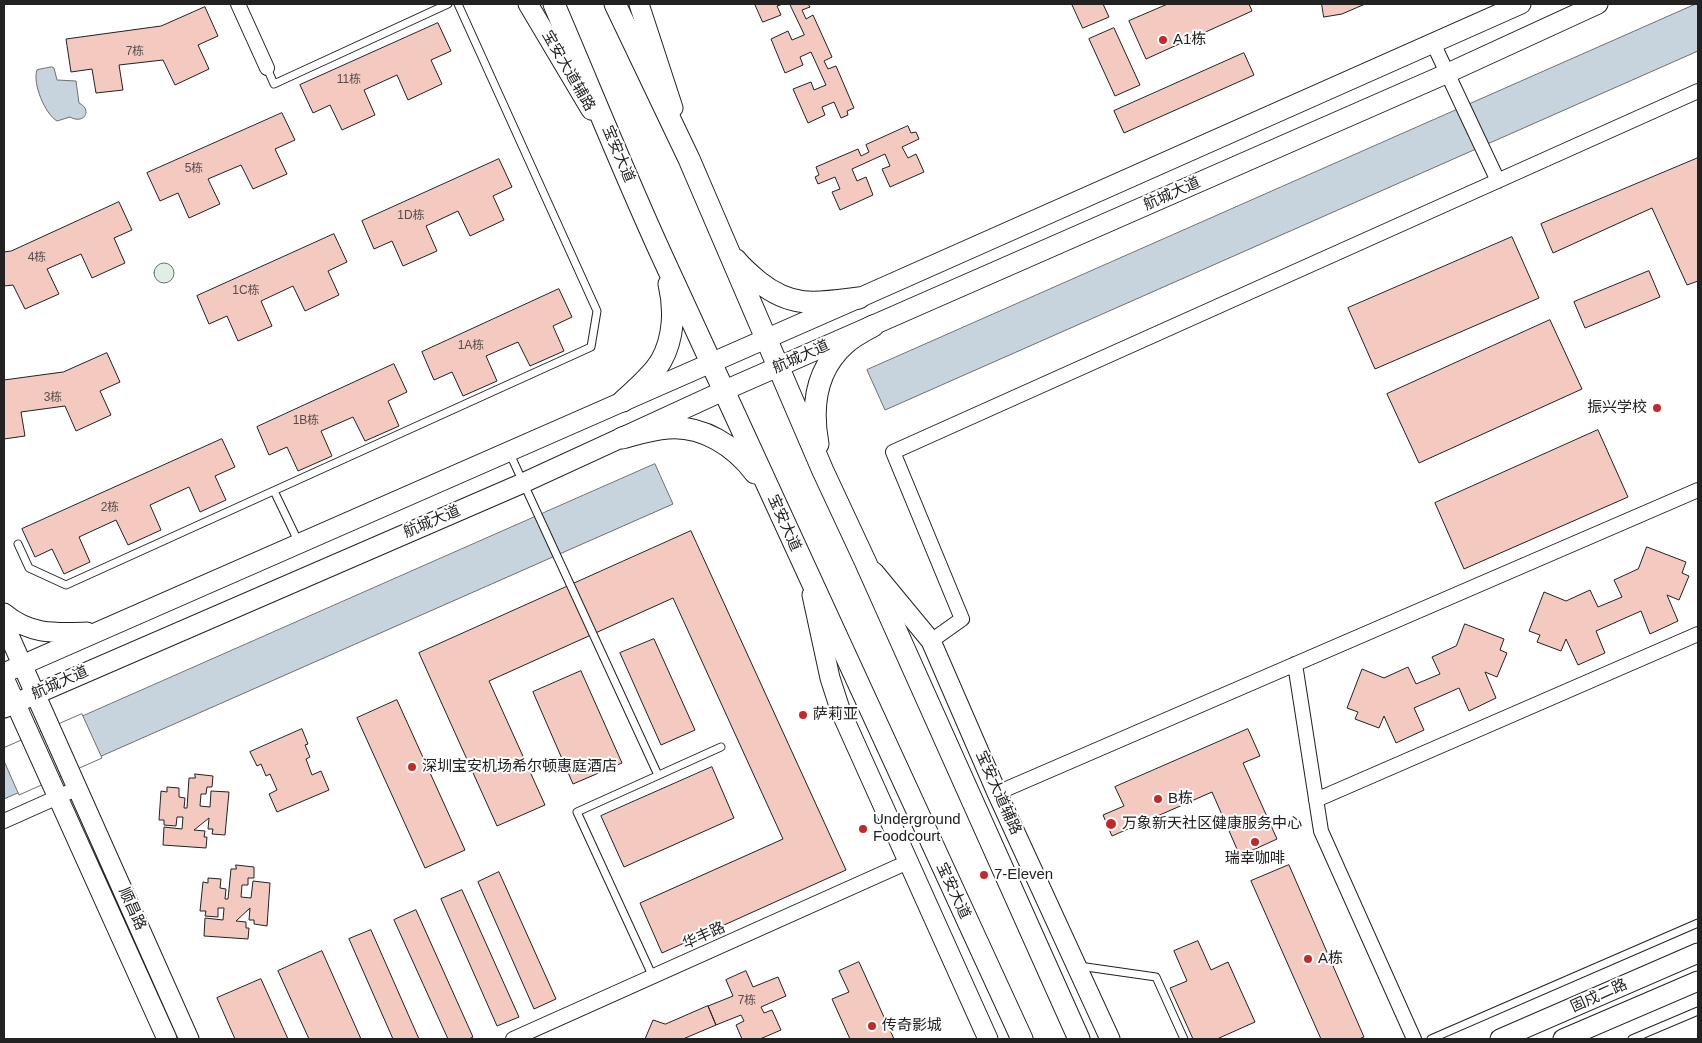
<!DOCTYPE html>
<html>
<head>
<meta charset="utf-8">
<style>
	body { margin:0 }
	#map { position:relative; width:1702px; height:1043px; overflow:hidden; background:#fff; font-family:Arial,sans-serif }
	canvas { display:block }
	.frame { position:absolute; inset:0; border:5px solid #222; pointer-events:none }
</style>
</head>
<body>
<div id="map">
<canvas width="1702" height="1043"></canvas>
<div class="frame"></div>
</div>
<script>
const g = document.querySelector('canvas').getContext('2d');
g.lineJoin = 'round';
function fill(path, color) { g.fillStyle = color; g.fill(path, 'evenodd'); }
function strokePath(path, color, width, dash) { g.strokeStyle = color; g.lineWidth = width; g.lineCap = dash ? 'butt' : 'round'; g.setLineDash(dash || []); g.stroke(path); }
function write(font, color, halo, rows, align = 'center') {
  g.font = font + ' Arial,"Noto Sans SC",sans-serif'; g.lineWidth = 4; g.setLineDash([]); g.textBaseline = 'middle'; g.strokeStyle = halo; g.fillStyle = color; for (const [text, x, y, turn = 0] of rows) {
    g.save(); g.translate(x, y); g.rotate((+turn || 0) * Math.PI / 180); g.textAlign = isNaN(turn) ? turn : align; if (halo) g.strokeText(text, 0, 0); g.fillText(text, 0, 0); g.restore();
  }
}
const green = new Path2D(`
	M154 273a10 10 0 1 1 20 0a10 10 0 1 1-20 0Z`);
fill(green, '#e0efe3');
strokePath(green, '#6f6f6f', 1);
const water = new Path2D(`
	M1696,4H1698V51L885,410L867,370Z
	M52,67L54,68L57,80L76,81L79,103C93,110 84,125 70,117L57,121C45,114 32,83 37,70Z
	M655,464L673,504L4,799V751Z`);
fill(water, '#c7d3dd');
strokePath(water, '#6f6f6f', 1);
const pier = new Path2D(`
	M82,714L102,758L19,795L4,761V748Z`);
fill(pier, '#fff');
strokePath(pier, '#6f6f6f', 1);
const building = new Path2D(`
	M755,4H783L777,6L781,15L763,22Z
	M790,4H808L810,7L802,10L806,19L813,15L832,57L824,61L828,69L836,66L854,108L847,111L848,115L841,118L834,102L822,107L825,115L808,123L793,89L811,82L814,90L826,85L811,52L800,57L803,65L785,73L771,39L788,31L792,40L804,35Z
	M1072,4H1103L1109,17L1083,28Z
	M1168,4H1249L1252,11L1146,59L1129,21Z
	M1322,4H1365L1342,14L1324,17Z
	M205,7L218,36L198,45L209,69L175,85L163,60L119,65L123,90L96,93L92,69L71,72L66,39L161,26Z
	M438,23L451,51L431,60L442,84L408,100L397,75L364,90L375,115L342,130L330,105L313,113L300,85Z
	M1114,28L1140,85L1115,96L1089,39Z
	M1244,53L1254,75L1124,133L1114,111Z
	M282,113L295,140L275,149L287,174L253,189L241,165L208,179L220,204L189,218L178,193L160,201L147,173Z
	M908,126L911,133L916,132L919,139L902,147L908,158L916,154L924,172L890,187L882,169L890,166L885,154L852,169L857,181L866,177L873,195L840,210L832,192L840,189L835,177L818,184L815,177L819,175L816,167L858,149L861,156L869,152L866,145Z
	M1698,158V281L1687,285L1652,208L1553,253L1541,224Z
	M499,159L512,187L493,196L504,220L470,236L458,211L426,226L437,251L403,266L392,241L374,249L362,221Z
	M119,202L132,230L114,238L125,263L92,278L81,254L47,269L59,294L25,309L13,285L4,286V252L11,251Z
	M334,234L347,262L328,271L339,295L305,311L293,286L261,301L272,326L238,341L227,316L209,324L197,296Z
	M1512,237L1539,298L1375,369L1348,308Z
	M1649,271L1660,297L1585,328L1574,302Z
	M559,289L572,317L553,326L564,351L530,366L518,342L486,356L497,381L463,396L452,372L434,380L422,352Z
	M1550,320L1582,389L1419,463L1387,394Z
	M107,353L120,382L100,391L111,415L76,431L65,406L21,412L25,436L4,439V380L63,372Z
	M394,364L407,392L388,401L399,426L365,441L353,417L321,431L332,456L298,471L287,447L269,455L257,427Z
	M1598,430L1628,497L1464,569L1435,503Z
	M222,439L235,467L215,476L226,500L200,512L189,487L150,505L161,530L128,545L116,520L79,537L90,562L64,574L52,549L35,557L22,529Z
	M691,531L846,870L662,953L640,903L783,839L673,598L489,681L545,805L497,826L419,653Z
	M1647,547L1686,562L1682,573L1689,576L1679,600L1667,595L1678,621L1650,634L1641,611L1596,631L1605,653L1578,665L1566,639L1561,651L1537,642L1540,635L1529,631L1544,592L1566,601L1590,590L1598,607L1622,597L1614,580L1638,569Z
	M1465,624L1504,639L1500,650L1507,653L1497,677L1485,672L1496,698L1469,711L1459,688L1414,708L1424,730L1396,743L1384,716L1379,728L1355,719L1358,712L1347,708L1362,669L1384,678L1408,667L1416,684L1440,674L1432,657L1456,646Z
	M654,639L695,730L661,745L620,653Z
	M581,671L622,763L573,784L533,692Z
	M397,700L465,850L425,868L357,718Z
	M302,729L308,744L305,745L310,757L306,759L312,775L321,771L329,790L277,812L269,794L277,790L270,774L266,776L261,764L257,766L250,752Z
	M1248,729L1260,756L1243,763L1277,839L1240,856L1212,792L1112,836L1103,815L1124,806L1115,787Z
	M712,767L734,818L624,867L601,816Z
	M195,774L213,776L212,787H207L206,794H201L200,806L210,807L211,791L229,792L225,835L212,834L213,829H208L209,818L194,830L205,831L204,837H207L206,848L163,845L164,827L182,829L183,817H177L176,826L164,825V820H159L161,791L167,792V787L179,788V797L185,798L184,808H187L189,778H195Z
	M236,865L254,867V878H248V885H242L241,897L251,898L253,881L270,883L267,926L254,924V920H249L250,908L236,921L246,922V928H249L248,939L204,936L205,918L223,920L224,908H218V917L205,916L206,911H200L203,882L208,883V878L221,879L220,888L226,889L225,899H228L231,869H236Z
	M1289,865L1364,1037L1359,1039H1321L1251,881Z
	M499,872L556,999L534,1009L478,882Z
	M462,890L519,1017L497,1026L441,899Z
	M416,910L473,1037L469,1039H448L394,920Z
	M371,930L419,1039H393L349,939Z
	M1198,941L1211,970L1228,962L1255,1022L1217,1039H1193L1170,988L1187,981L1174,951Z
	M322,951L361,1039H309L278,971Z
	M859,962L894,1039H850L832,999L849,992L839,971Z
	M746,971L753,987L778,977L786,996L761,1007L764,1013L772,1010L781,1030L760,1039H742L736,1025L744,1021L741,1015L716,1025L708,1006L733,996L726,980Z
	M261,979L288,1039H235L217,998Z
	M708,1006L716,1025L683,1039H645L653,1020L665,1024Z`);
fill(building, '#f3c9c0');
strokePath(building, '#222', 1);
const lane = new Path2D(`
	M267,68L274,84L448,4
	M510,454L658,775
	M274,491L299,543
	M18,544L29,568L66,585L591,347L597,311L458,4
	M1079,966L1156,977L1184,1039
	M653,977L577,812L721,747
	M1431,1039L1698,923
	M1632,1039L1698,1011`);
const street = new Path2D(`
	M238,4L267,68
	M1433,43L1498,181
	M931,641L962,619L893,452L1698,91
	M1295,664L1321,831L1414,1039
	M997,793L1698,490
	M1316,800L1698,634
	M4,821L78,788
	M513,1039L908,862`);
const secondary = new Path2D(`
	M528,4L591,110
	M639,4L673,108
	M874,572L931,641L997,793L1110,1039
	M812,595L830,678L841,712L988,1039
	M4,613C30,635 55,633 87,632
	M4,624L189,1039
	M4,673L859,298L1521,4
	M4,678L167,1039
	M4,708L523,483L723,391L1448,73L1598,4
	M1500,1039L1698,953
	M1563,1039L1698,981`);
const primary = new Path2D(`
	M554,4C590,88 624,173 662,256C781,517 901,778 1022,1039
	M615,4L689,159L823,471L865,561L1079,1039
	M736,260C742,268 751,275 759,282C793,309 818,303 859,298
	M623,401C636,389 652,376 661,361C674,338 675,309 669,284
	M622,438C637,434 652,429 668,428C702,425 735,446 755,473
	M818,444C811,406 816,369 846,343C854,336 864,331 873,326`);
strokePath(lane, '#222', 9);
strokePath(street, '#222', 16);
strokePath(secondary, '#222', 21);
strokePath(primary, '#222', 23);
strokePath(lane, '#fff', 7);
strokePath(street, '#fff', 14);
strokePath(secondary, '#fff', 19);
strokePath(primary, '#fff', 21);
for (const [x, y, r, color] of [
	[1163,40,5,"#c62828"],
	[1657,408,5,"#c62828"],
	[803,715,5,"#c62828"],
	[412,767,5,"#c62828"],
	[1158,799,5,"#c62828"],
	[1111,824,6,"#c62828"],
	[863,829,5,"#c62828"],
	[1255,842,5,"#c62828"],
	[984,875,5,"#c62828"],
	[1308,959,5,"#c62828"],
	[872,1026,5,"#c62828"]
]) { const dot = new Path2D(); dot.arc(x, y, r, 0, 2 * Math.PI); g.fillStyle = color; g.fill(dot); strokePath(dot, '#fff', 2); }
write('12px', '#564c4a', null, [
	["7栋",135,52],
	["11栋",349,80],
	["5栋",194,169],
	["1D栋",411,216],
	["4栋",37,258],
	["1C栋",246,291],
	["1A栋",471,346],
	["3栋",53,398],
	["1B栋",306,421],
	["2栋",110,508],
	["7栋",747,1001]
]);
write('15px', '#222', '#fff', [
	["A1栋",1173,40],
	["振兴学校",1647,408,"right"],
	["萨莉亚",813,715],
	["深圳宝安机场希尔顿惠庭酒店",422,767],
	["B栋",1168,799],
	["Underground",873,820],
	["Foodcourt",873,837],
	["万象新天社区健康服务中心",1122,824],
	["瑞幸咖啡",1255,859,"center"],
	["7-Eleven",994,875],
	["A栋",1318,959],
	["传奇影城",882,1026]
], 'left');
write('15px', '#222', '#fff', [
	["宝安大道辅路",568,71,60],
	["宝安大道",618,154,67],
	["航城大道",1172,194,-24],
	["航城大道",801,357,-24],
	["航城大道",432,522,-23],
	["宝安大道",784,523,66],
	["航城大道",60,683,-24],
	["宝安大道辅路",998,793,66],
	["宝安大道",953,891,65],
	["顺昌路",132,909,66],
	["华丰路",704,936,-24],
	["固戍二路",1599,996,-24]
]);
</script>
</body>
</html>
